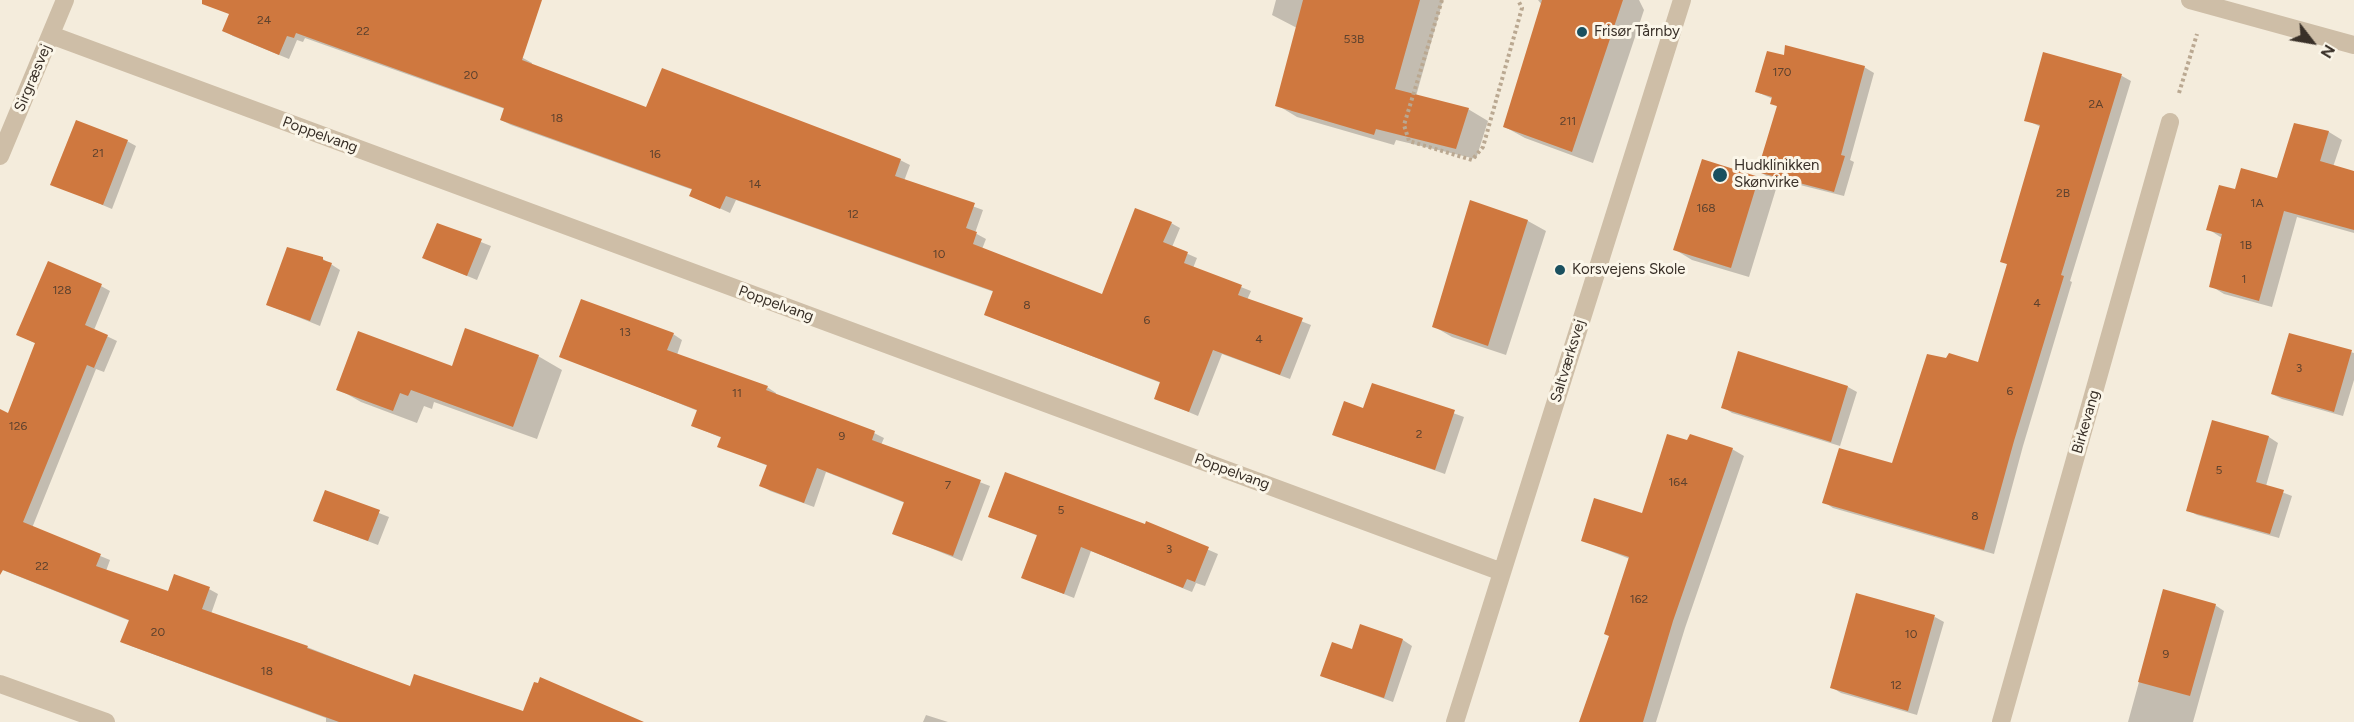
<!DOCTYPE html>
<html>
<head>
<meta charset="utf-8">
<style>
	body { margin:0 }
	#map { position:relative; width:2354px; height:722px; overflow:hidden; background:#f4ecdc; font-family:Figtree,sans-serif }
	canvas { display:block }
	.north { position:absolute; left:2282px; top:12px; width:60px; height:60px; -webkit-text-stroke:4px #fbf6e9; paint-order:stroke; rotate:121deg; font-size:16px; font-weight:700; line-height:24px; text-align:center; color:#393028 }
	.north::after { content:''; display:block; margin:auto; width:21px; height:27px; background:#393028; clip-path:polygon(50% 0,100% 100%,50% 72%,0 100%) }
</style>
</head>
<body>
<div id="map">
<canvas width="2354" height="722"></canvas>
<div class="north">N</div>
</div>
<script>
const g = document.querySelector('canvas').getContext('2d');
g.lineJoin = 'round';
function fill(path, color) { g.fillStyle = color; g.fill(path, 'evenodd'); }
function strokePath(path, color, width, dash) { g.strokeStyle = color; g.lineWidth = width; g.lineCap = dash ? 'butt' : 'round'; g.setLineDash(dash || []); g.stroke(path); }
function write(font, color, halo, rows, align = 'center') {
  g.font = font + ' Figtree,sans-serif'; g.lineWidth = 6; g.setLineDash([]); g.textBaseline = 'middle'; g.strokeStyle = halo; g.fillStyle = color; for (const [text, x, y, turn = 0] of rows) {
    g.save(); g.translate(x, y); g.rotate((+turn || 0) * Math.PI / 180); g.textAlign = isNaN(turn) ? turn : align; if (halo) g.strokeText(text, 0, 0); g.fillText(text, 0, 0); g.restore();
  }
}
fill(new Path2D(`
	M236,0H429L422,20L523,58L532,63V65L647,109L900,160L910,165L904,181L983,210L975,233L986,239L982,249L1103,296L1171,223L1180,228L1172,247L1197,258L1193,268L1251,291L1247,300L1311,325L1290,379L1222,354L1198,416L1155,398L1161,383L986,315L994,292L736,200L730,213L691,195L693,190L511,125L501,120L505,109L305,38L303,42L297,40L289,59L233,36L224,30Z
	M1276,0H1443L1416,96L1468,109L1488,121L1476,159L1396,140L1394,145L1297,117L1277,105L1297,28L1272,15Z
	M1538,0H1639L1644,10L1593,163L1525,138L1505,127L1542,5Z
	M2044,54L2122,76L2131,81L2070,281L2072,282L2023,446L1994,554L1833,508L1824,502L1893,465L1979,364L2008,265L2002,261L2041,127L2026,120Z
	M1864,67L1874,73L1850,160L1854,162L1844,196L1768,177L1759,171L1778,107L1772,103L1773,99L1757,92Z
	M2295,124L2329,132L2342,140L2333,167L2354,172V233L2297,217L2272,307L2224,294L2211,286L2222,238L2208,229L2236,191L2278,180Z
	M127,141L136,146L112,209L52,184Z
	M1758,179L1776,189L1749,277L1692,260L1674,249Z
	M1471,202L1528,221L1546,231L1506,355L1452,337L1433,326Z
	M438,225L491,246L477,280L424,258Z
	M323,259L340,270L320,326L268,305Z
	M101,286L110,291L94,330L117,341L104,372L96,369L32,528L110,560L106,571L169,593L209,589L218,594L211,614L307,647L411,688L524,713L642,722H326V718L131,646L122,641L130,621L0,569V411L9,415L37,344L18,335Z
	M673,334L682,340L677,355L767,387L776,393V395L874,433L884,438L881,445L990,486L962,561L894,533L905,503L826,472L814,507L770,491L761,485L768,466L719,446L722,438L693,426L698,411L561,356Z
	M2290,335L2354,353V380L2343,416L2282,399L2272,394Z
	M538,356L562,370L537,439L434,402L432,409L424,406L417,423L361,402L338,389Z
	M1373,384L1464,417L1445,474L1334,435L1364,410Z
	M1848,387L1857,392L1840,446L1732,413L1723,407Z
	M2213,421L2269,437L2278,443L2266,486L2292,496L2279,538L2197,515L2187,510Z
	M1688,442L1732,449L1744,456L1685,628L1656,722H1581L1610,636L1630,559L1582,540L1643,515Z
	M326,492L389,517L378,545L314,521Z
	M990,516L1146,526L1147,523L1218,554L1205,586L1196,583L1192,592L1091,551L1074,598L1023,578L1038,536Z
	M2164,591L2215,605L2224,611L2193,722H2128Z
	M1935,617L1944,622L1917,715L1841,693L1831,687Z
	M1403,640L1412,646L1393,702L1322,676L1353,651Z
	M926,715L948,722H923Z`), '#0003');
fill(new Path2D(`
	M202,0H542L522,60L646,107L662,68L901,159L895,176L975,203L966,228L977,232L973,244L1102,294L1135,208L1172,222L1163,242L1188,252L1184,263L1242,285L1238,295L1303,318L1280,375L1213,350L1189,412L1154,399L1160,382L984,315L993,291L726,196L720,209L689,196L692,189L500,120L504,108L296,33L294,38L287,36L279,55L222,31L229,14L202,4Z
	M1303,0H1420L1395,89L1469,108L1456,149L1376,129L1374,135L1275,106Z
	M1542,0H1623L1572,152L1503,127Z
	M1785,45L1865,66L1841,155L1845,156L1834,192L1757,172L1777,106L1770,104L1772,97L1755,92L1767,51L1784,55Z
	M2043,52L2122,74L2061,275L2064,276L2014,441L1984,550L1822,503L1839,448L1892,463L1927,354L1946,358L1949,353L1978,362L2007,264L2000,262L2040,125L2024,121Z
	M76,120L128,140L103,205L50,185Z
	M2294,123L2329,131L2320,161L2354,171V230L2284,211L2259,301L2209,287L2222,234L2206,230L2219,185L2235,189L2241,168L2277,178Z
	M1702,159L1759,177L1731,268L1673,250Z
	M1470,200L1528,220L1488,346L1432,327Z
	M437,223L482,239L467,276L422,258Z
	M287,247L323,257V260L332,263L310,321L266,305Z
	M48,261L102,284L85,325L108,335L94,368L87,365L23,522L101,554L96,566L168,591L174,574L210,587L202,609L308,646L307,648L410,686L414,674L523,711L534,682L538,683L540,677L644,722H339L120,642L129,620L3,570L0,575V409L8,413L35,343L16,335Z
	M581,299L674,333L667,350L768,386L766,390L875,431L872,440L981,480L953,556L892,534L904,502L817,468L804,503L759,486L767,465L717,447L721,437L691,426L697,410L559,357Z
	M465,328L539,355L513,427L411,390L408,396L400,393L393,411L336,390L358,331L452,366Z
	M2289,333L2352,350L2334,412L2271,394Z
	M1738,351L1848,386L1831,442L1721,408Z
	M1372,383L1455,410L1435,470L1332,435L1344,401L1363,408Z
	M2212,420L2269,436L2256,482L2284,490L2270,534L2186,511Z
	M1667,434L1687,440L1690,434L1733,448L1673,621L1643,722H1579L1609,636L1604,634L1629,557L1581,541L1594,498L1642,513Z
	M1005,472L1145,524L1146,521L1209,547L1195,582L1187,579L1183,588L1081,547L1064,594L1021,578L1037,535L988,517Z
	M325,490L380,510L368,541L313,521Z
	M2163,589L2216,604L2190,696L2138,682Z
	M1856,593L1935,615L1908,711L1830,688Z
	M1360,624L1403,639L1384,698L1320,676L1332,642L1352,649Z`), '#cf783f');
strokePath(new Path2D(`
	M1442,0L1404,125L1409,141L1472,160L1483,147L1522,8L1518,0
	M2179,93L2197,34`), '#baa891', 4, [3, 3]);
strokePath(new Path2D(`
	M2190,0L2354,45
	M51,35L1502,572
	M0,156L65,0
	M0,684L106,722
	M1455,722L1682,0
	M2001,722L2170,122`), '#cebea7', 18);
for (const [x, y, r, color] of [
	[1582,32,6,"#1a505f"],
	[1720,175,8,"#1a505f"],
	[1560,270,6,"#1a505f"]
]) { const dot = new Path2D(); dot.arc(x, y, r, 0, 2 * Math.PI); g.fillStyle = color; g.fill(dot); strokePath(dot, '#fbf6e9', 2); }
write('12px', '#5e422e', null, [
	["24",264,20],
	["22",363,31],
	["53B",1354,39],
	["170",1782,72],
	["20",471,75],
	["2A",2096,104],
	["18",557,118],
	["211",1568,121],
	["21",98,153],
	["16",655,154],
	["14",755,184],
	["2B",2063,193],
	["1A",2257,203],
	["168",1706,208],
	["12",853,214],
	["1B",2246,245],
	["10",939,254],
	["1",2244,279],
	["128",62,290],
	["4",2037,303],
	["8",1027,305],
	["6",1147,320],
	["13",625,332],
	["4",1259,339],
	["3",2299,368],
	["6",2010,391],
	["11",737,393],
	["126",18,426],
	["2",1419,434],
	["9",842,436],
	["5",2219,470],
	["164",1678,482],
	["7",948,485],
	["5",1061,510],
	["8",1975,516],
	["3",1169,549],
	["22",42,566],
	["162",1639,599],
	["20",158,632],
	["10",1911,634],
	["9",2166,654],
	["18",267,671],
	["12",1896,685]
]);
write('15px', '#393028', '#fbf6e9', [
	["Frisør Tårnby",1594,32],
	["Hudklinikken",1734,166],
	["Skønvirke",1734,183],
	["Korsvejens Skole",1572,270]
], 'left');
write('15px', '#393028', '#fbf6e9', [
	["Sirgræsvej",33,78,-67],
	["Poppelvang",320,135,20],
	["Poppelvang",776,304,20],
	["Saltværksvej",1568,361,-73],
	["Birkevang",2086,422,-74],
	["Poppelvang",1232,472,20]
]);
</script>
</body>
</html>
